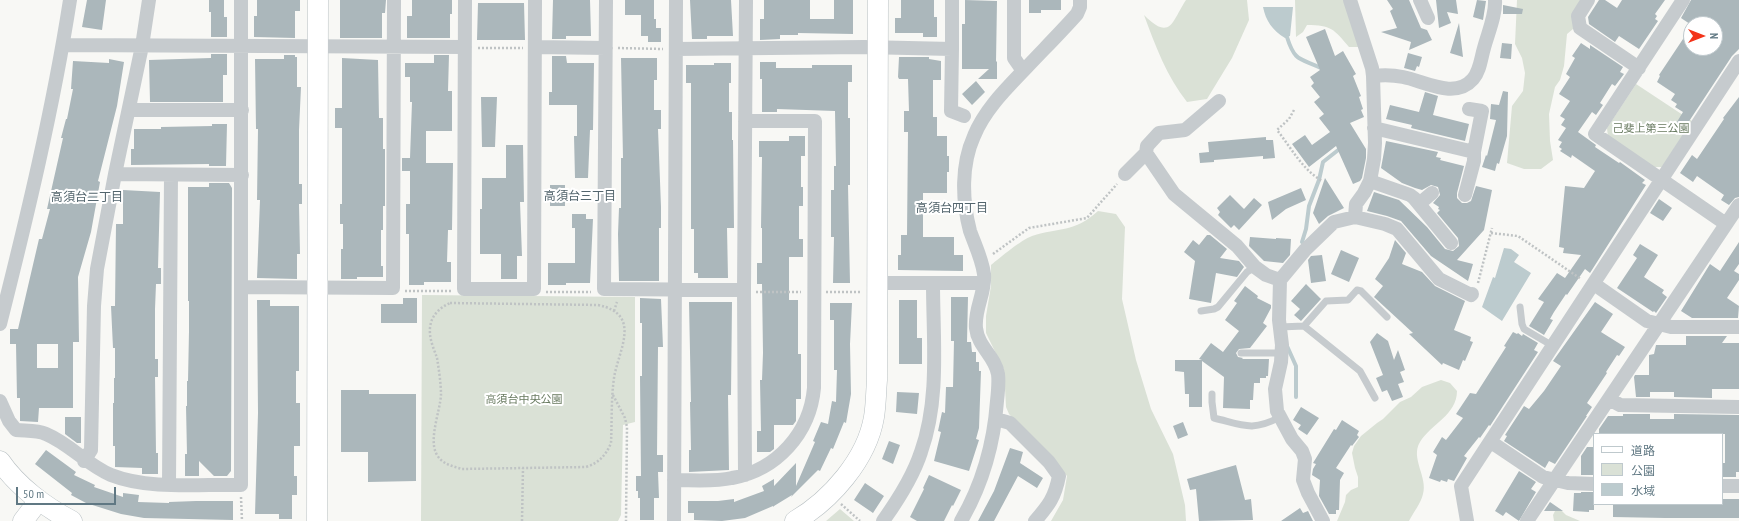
<!DOCTYPE html>
<html>
<head>
<meta charset="utf-8">
<style>
	body { margin:0 }
	#map { position:relative; width:1739px; height:521px; overflow:hidden; background:#f8f8f5; font-family:"PT Sans Narrow","Noto Sans JP",sans-serif }
	canvas { display:block }
	.legend { position:absolute; left:1593px; top:433px; width:130px; height:72px; box-sizing:border-box; background:#fff; border:1px solid #bfc9cd; margin:0; padding:5px 7px; list-style:none; font-size:12px; color:#607883 }
	.legend li { display:flex; align-items:center; gap:8px; height:20px }
	.legend b { width:20px; border:1px solid #bfc9cd }
	.north { position:absolute; left:1683px; top:16px; width:40px; height:40px; box-sizing:border-box; background:#fff; border:1px solid #bfc9cd; border-radius:50%; rotate:90deg; font-size:11px; font-weight:700; line-height:16px; text-align:center; color:#607883 }
	.north::after { content:''; display:block; margin:auto; width:14px; height:18px; background:#f3341a; clip-path:polygon(50% 0,100% 100%,50% 72%,0 100%) }
	.scale { position:absolute; left:16px; top:487px; width:100px; height:18px; box-sizing:border-box; border:2px solid #607883; border-top:0; padding-left:5px; font-size:12px; line-height:14px; white-space:nowrap; color:#607883; -webkit-text-stroke:3px #fff; paint-order:stroke }
</style>
</head>
<body>
<div id="map">
<canvas width="1739" height="521"></canvas>
<ul class="legend">
<li><b style="height:5px;background:#fff"></b>道路</li>
<li><b style="height:11px;background:#dae1d6"></b>公園</li>
<li><b style="height:11px;background:#bccbce"></b>水域</li>
</ul>
<div class="north">N</div>
<div class="scale">50 m</div>
</div>
<script>
const g = document.querySelector('canvas').getContext('2d');
g.lineJoin = 'round';
function fill(path, color) { g.fillStyle = color; g.fill(path, 'evenodd'); }
function strokePath(path, color, width, dash) { g.strokeStyle = color; g.lineWidth = width; g.lineCap = dash ? 'butt' : 'round'; g.setLineDash(dash || []); g.stroke(path); }
function write(font, color, halo, rows, align = 'center') {
  g.font = font + ' "PT Sans Narrow","Noto Sans JP",sans-serif'; g.lineWidth = 4; g.setLineDash([]); g.textBaseline = 'middle'; g.strokeStyle = halo; g.fillStyle = color; for (const [text, x, y, turn = 0] of rows) {
    g.save(); g.translate(x, y); g.rotate((+turn || 0) * Math.PI / 180); g.textAlign = isNaN(turn) ? turn : align; if (halo) g.strokeText(text, 0, 0); g.fillText(text, 0, 0); g.restore();
  }
}
fill(new Path2D(`
	M1186,0H1247L1249,20L1232,58L1207,99L1187,102C1167,77 1155,45 1144,15C1171,42 1172,21 1186,0Z
	M1295,0H1345L1361,47H1349C1334,29 1331,25 1307,25L1303,32L1296,37Z
	M1517,0H1580L1573,29L1567,34L1564,66L1560,80L1555,87L1549,114L1550,141L1553,160L1541,169H1524L1507,163L1512,106L1523,91L1525,73L1522,58L1515,44Z
	M1636,84L1692,121L1662,167H1654L1608,137L1607,128Z
	M1098,211L1116,214L1125,227L1122,299L1136,360L1151,409L1173,454L1185,505L1186,521H1051L1063,500L1067,476L1009,414L1006,407L1004,370L986,333V316L991,286V265C1001,257 1021,240 1032,236C1059,227 1074,233 1098,211Z
	M422,295L635,297V422L623,425L621,515L618,521H421Z
	M1441,380L1450,383L1457,391C1457,415 1431,424 1420,442C1410,458 1428,477 1423,494C1421,503 1413,513 1409,521H1337L1345,502L1346,495L1351,490L1358,487V477L1355,468L1352,453L1354,446L1361,436L1377,423L1383,419L1400,402L1411,397L1422,387Z
	M840,509L854,521H826Z
	M1560,509L1566,515L1580,521H1554L1553,515L1555,511Z`), '#dae1d6');
fill(new Path2D(`
	M1263,7H1293L1290,36L1285,38C1272,30 1266,21 1263,7Z
	M1504,248L1511,249L1519,255L1514,262L1531,273L1502,321L1482,307L1493,277L1495,278Z`), '#bccbce');
strokePath(new Path2D(`
	M1287,37C1295,63 1301,58 1323,69
	M1302,242L1306,229L1309,206L1319,180L1323,162L1342,147
	M1287,346L1296,366V397`), '#bccbce', 4);
fill(new Path2D(`
	M87,0H106L102,30L82,27Z
	M209,0H224V17H227V37H211V12H209Z
	M257,0H300V11H295V38L254,37V16H257Z
	M340,0H386L385,13H382V38H340Z
	M412,0H452V14H450V38H407V16H412Z
	M553,0H590L591,36H566V39H552Z
	M625,0H654V19H656V28H661V42H648V36H641V15H625Z
	M690,0H731L733,36H707V39H692Z
	M764,0H810V19H834V0H853V34L798,33V35H780V39L760,40V19H764Z
	M901,0H934V17H937V37H923V33H895V18H901Z
	M965,0L997,1L996,62L997,61V79H978L989,69H962V24H965Z
	M1029,0H1061V10H1041V13H1029Z
	M1387,0H1409L1421,28L1427,30L1432,40L1409,50L1411,42L1381,32L1397,28L1390,11L1393,9Z
	M1436,0H1456L1458,14L1447,12L1451,23L1439,28Z
	M1477,0L1486,1L1483,20L1473,17Z
	M1599,0H1605L1617,8L1622,0H1665L1655,14L1657,16L1655,19L1658,21L1639,49L1619,36L1615,42L1589,24L1588,17Z
	M1691,0H1739V49L1732,56L1680,135L1672,130L1683,112L1675,107L1677,104L1671,100L1675,94L1657,82L1660,76L1659,75L1691,27V48H1715V24H1690L1681,18Z
	M478,3H524L525,40H477Z
	M1503,5L1523,9L1522,14H1503Z
	M1459,23L1463,57L1450,53Z
	M1325,29L1335,56L1343,51L1356,74L1353,76L1361,96L1359,97L1363,109L1361,110L1364,117L1350,123L1366,149V158L1362,178L1360,181L1353,184L1336,146L1309,167L1292,144L1305,135L1312,145L1330,132L1319,118L1324,114L1314,102L1320,97L1311,86L1314,83L1310,77L1320,70L1306,37Z
	M1502,43L1512,44L1511,59L1500,58Z
	M1581,43L1590,49V45L1623,67L1620,72L1624,74L1615,86L1612,84L1600,103L1603,105L1596,115L1592,112L1578,132L1596,145L1595,147L1619,163L1620,162L1645,180L1642,183L1646,185L1590,273L1585,269L1567,295L1566,294L1554,312L1550,319L1553,320L1544,335L1529,326L1544,302L1538,299L1557,273L1565,278L1581,255L1563,253L1564,248L1559,247L1565,186L1584,188L1595,171L1572,155L1571,158L1560,151L1562,149L1559,147L1562,142L1558,140L1566,128L1561,125L1565,119L1560,116L1570,101L1559,94L1570,77L1566,74L1575,58L1572,56Z
	M1408,53L1422,57L1419,67L1417,66L1415,71L1404,68Z
	M211,54H227V75H223V102H150L149,60L211,58Z
	M284,55H295V57H297V87H301L299,130V184H302V204H299L300,254H297V279L257,278L260,200H257L258,129H256L255,59H284Z
	M434,55H449L448,91H452V131H426V163H453L452,230H448L447,262H451V282H424V285H409V234H406V204H410V171H402V158H410L412,102H410V77H405V63H434Z
	M552,56H566L567,63H594L593,130H590L588,178H575L574,136H577V105H549V92H552Z
	M899,57H929V59L941,61V80H933V117H937V136H947V156H949V172H947V193H923V237H954V255H963V271L898,270V255H901V235H907L908,132H904V111H909L908,79H899L898,77Z
	M342,58L378,60L379,118H383V149H385V206H383V230H381V266H383V277H357V279H341V249H343V224H340V204H342V128H335V108H342Z
	M621,58H657V80H654V110H661V129H658L661,207V228H659V281H619L618,234L619,208H621V158H623Z
	M109,59L124,62L117,106L98,181L100,182L91,232L78,277L79,342H73V408H39L38,422L20,421V398H17L16,344H10V329H18L39,239H42L50,209H47L63,138H61L66,119H67L73,89H71L73,61L109,63ZM37,344H58V368H37Z
	M760,62H776V68H812V65H852V82H848V118H850V185H848L850,283H833L834,237H831V190H834V166H836L835,111L777,109V112H762V79H760Z
	M714,63H731V83H729V112H732V140H733L734,228H727L728,278H698V273H694V229H691V83H686V65H714Z
	M976,81L985,92L972,105L962,94Z
	M1503,91L1508,92L1507,136L1499,164L1497,163L1495,171L1482,167L1486,155L1487,156L1496,120L1490,119L1491,104L1499,105Z
	M1425,92L1438,96L1433,115L1469,124L1465,141L1411,128L1412,125L1386,119L1390,105L1419,112Z
	M481,97H497L495,147H482Z
	M1739,97V197L1735,198L1729,205L1721,200L1724,195L1697,176L1693,182L1680,173L1692,155L1697,159L1724,119L1723,118Z
	M212,124H227L226,166H209V164L131,165V149H134V129H161V127L212,126Z
	M789,136H805V156H801V187H803V206H799V239H803V257H789V300H798V354H801V399H796V421L793,425H774V449L770,452H757V431H761L760,380H762L763,353L762,284H757V263H762V228H761L762,157H759V141H789Z
	M1266,137V140H1273L1275,158L1263,159V156L1214,160V162L1200,163L1199,153L1209,152L1208,142Z
	M1386,141L1438,152L1436,157L1441,158L1440,160L1464,166L1457,193V198L1462,203H1467L1471,201L1476,186L1492,190L1484,230L1457,260L1473,264L1468,281L1431,256L1401,221L1387,216L1367,211L1374,192L1399,200L1427,227L1445,249L1453,251L1459,246L1458,238L1437,213L1440,210L1438,209L1439,207L1433,203L1440,195L1438,187L1431,185L1422,190L1415,188L1402,183L1381,168Z
	M506,145H523L524,202H520L522,256H517V279H501V254H480V209H482V178H506Z
	M1325,178L1344,208L1328,216L1319,224L1313,213Z
	M209,183H229L232,188L231,471L227,476H214L199,461V476H185V454H187L186,406H187V381H188L189,331V301H188V187H209Z
	M550,185H565V206H550Z
	M1301,188L1306,200L1286,209L1272,220L1268,202Z
	M123,190L160,192L158,268H161V284H156L155,309V359H158V377H155L156,453H158V474H142V468L115,467V446H113V403H114V378H115V348H113L111,306H115L116,224H123Z
	M1230,195L1244,209L1254,198L1262,205L1239,230L1234,225L1231,228L1218,215L1220,212L1217,208Z
	M1659,199L1672,208L1663,221L1650,213Z
	M572,214H586V219H593L590,283H566V285H548V263H575V228H572Z
	M1207,235H1210L1227,249L1220,258L1239,261L1244,267L1237,277L1216,273L1211,303L1189,299L1195,261L1184,252L1193,240L1199,245Z
	M1250,237L1276,239V238L1291,239L1290,255L1283,263L1264,261L1249,246Z
	M1395,240L1406,253L1402,264L1422,272L1435,286L1465,301L1454,330L1471,337L1470,341L1473,342L1465,361L1463,360L1459,370L1443,363L1442,365L1409,334L1413,333L1374,297L1383,286L1375,279L1389,258Z
	M1739,242V264L1734,271L1739,274V280L1727,298L1739,306L1738,318H1692L1681,311L1710,264L1720,271Z
	M1640,244L1658,255L1644,277L1664,290L1662,293L1667,297L1656,313L1654,311L1653,312L1617,288L1637,258L1633,255Z
	M1341,250L1359,258L1349,282L1331,274Z
	M1322,255L1326,281L1311,283L1308,260L1311,256Z
	M1306,284L1321,299L1301,321L1294,315L1300,309L1291,301Z
	M1245,286L1258,296L1257,298L1271,305V308L1263,323L1267,326L1250,348L1239,349L1236,353L1238,357L1243,358L1242,359H1269L1268,376H1266V378H1260V383H1254L1253,400H1250V409L1223,408L1224,377L1202,361V407H1189V394H1185L1184,372L1175,371V360H1202L1199,359L1211,343L1223,352L1239,331L1225,320L1237,303L1234,301Z
	M951,297H968L967,342H971L972,352H976V362H979V371H981L979,428L976,439L979,440L969,471L934,461L941,432L938,431L942,412L945,413L946,387H953L954,341H951Z
	M403,298H417V323H381V304H403Z
	M640,298L661,299L663,347H658L657,455H663V472H658L659,498H654V520H640V498H638V491H636V476H641L640,376H642V323H640Z
	M257,300H270V306H299V371H296V403H300V446H294V476H297V495H292V519H279V514H255L258,413Z
	M899,300H917V338H922V364H899Z
	M689,302H732L731,395H728L729,470L689,472V450H691L690,402H691Z
	M1595,302L1613,314L1601,332L1625,347L1619,356L1617,355L1606,372L1607,373L1587,403L1592,407L1586,416H1587L1555,464L1549,461L1545,468L1504,441L1507,436L1505,435L1524,406L1529,409L1544,391L1561,366L1553,361Z
	M830,303H852L850,344L851,394L846,423L844,422L833,449L831,448L820,471L818,470L791,497L792,495L774,506V507L773,506L745,518L722,521L694,520V513H688V501H718L734,499V502L764,491L762,486L774,479V486L796,463V486L815,442L813,441L821,422L828,424L832,401L836,402L837,370H834V320H830Z
	M1513,332L1517,334L1518,333L1522,336L1523,334L1538,343L1534,350L1538,352L1490,426L1489,425L1480,438L1479,437L1464,456L1467,458L1454,481L1448,479L1447,482L1441,480L1440,482L1429,478L1437,455L1433,452L1442,437L1446,440L1463,418L1456,414L1470,393L1476,394L1506,347L1504,346Z
	M1377,333L1388,341L1394,360L1398,350L1405,370L1400,372L1404,382L1398,384L1403,397L1392,401L1387,390L1382,392L1376,378L1383,375L1370,342Z
	M1686,336H1727L1722,343H1739V389H1712V398L1674,397V392H1650V397H1636L1634,377L1635,375H1649V355L1654,354L1656,345H1686Z
	M341,390H369V394H416V481L368,482V452H341Z
	M897,392L919,393L917,414L896,412Z
	M1301,407L1319,418L1307,435L1298,429L1301,425L1293,420Z
	M1623,414H1650V419H1674V414L1739,415V472H1736V477H1723V463H1725V434H1599V429L1608,416H1623Z
	M65,417H81V443H77L65,434Z
	M1342,420L1359,431L1357,435L1359,437L1352,446L1351,445L1336,468L1344,473L1340,480L1339,510H1336V514H1329L1319,496L1320,480L1312,475L1313,469L1316,464L1313,463L1334,429L1336,430Z
	M1183,422L1188,435L1178,439L1173,426Z
	M889,441L900,445L893,464L882,459Z
	M1587,447H1594V475H1581V456Z
	M1010,448L1023,452L1020,463L1043,478L1037,488L1018,476L994,521H978L994,491Z
	M46,450L76,472L74,475L95,485L94,487L123,497V493L139,495L138,502L169,503V502L196,501H233V520L144,518L121,514L86,503L71,495L72,493L35,464Z
	M1236,465L1245,500L1251,499L1253,520L1199,521L1196,489L1190,490L1187,479Z
	M1519,471L1536,482L1531,489L1536,492L1519,521L1506,512L1503,516L1495,511Z
	M929,475L961,490L953,506L952,505L944,521H917L910,517L924,489L923,488Z
	M865,483L884,496L873,513L854,500Z
	M1581,492H1594V510H1589V512L1573,511L1574,493H1581Z
	M1722,499H1739V518H1665L1613,517V504H1722Z
	M1550,502L1563,511H1544Z
	M1300,508L1303,513L1308,511L1313,521H1281Z`), '#abb7bb');
const secondary = new Path2D(`
	M0,461C17,486 45,507 72,521
	M23,521L39,500
	M317,521L318,0
	M795,521C831,500 867,459 874,417C876,405 876,392 877,380L878,0`);
strokePath(secondary, '#b7bfc2', 21);
strokePath(new Path2D(`
	M478,48H523
	M618,48L663,49
	M1294,110L1289,119L1277,130C1292,149 1302,169 1322,181
	M1491,233L1518,236L1581,279
	M993,254L1029,228L1087,218L1117,184
	M1478,283L1492,228
	M405,291H452
	M546,292H591
	M756,292H801
	M826,292H861
	M450,303L598,305C643,314 618,351 614,378C611,399 612,422 611,443C606,455 599,463 586,467L462,469C452,466 441,464 436,453C429,438 440,411 441,395C441,384 439,370 437,358C434,349 429,339 430,328C431,316 439,308 450,303Z
	M614,311L617,302
	M613,395L625,418L627,427L626,521
	M241,497L242,521
	M841,504L860,521
	M522,521L523,468`), '#bfc3c4', 2.5, [2, 2]);
strokePath(new Path2D(`
	M1520,307L1522,324L1524,329L1553,346
	M1201,311L1214,309L1218,307L1247,272L1255,267
	M1304,326L1326,301L1348,300L1357,290L1361,291L1387,317
	M1280,327L1304,326L1360,371L1375,398
	M1241,353H1281
	M1212,394V402L1214,418C1243,425 1252,432 1280,417`), '#c6cbce', 7);
strokePath(new Path2D(`
	M465,0L464,289H534L535,0
	M606,0L604,289L744,290
	M1014,0V58L1023,71
	M1420,0L1428,18
	M1588,0L1578,16L1580,28L1639,68
	M1683,0L1595,134L1726,224
	M63,45L465,47
	M535,47L606,48
	M676,49L864,47L952,49V0
	M952,49L951,111L964,116
	M1373,76C1383,75 1393,75 1403,77C1424,81 1455,100 1473,79C1480,71 1481,58 1484,48C1488,33 1496,15 1495,0
	M129,110H242
	M1374,128L1474,152L1482,111L1469,109
	M1146,153L1174,194L1237,246L1255,267L1266,275L1280,280
	M115,174L242,175
	M1125,174L1146,153L1147,146L1159,133L1185,130L1219,101
	M1370,181L1410,195L1414,198L1451,243
	M1465,195L1474,161V152
	M1419,204L1432,193
	M1355,217L1385,224L1397,229L1439,279L1471,295L1472,294
	M877,283H983
	M1594,284L1647,321L1671,327H1739
	M241,287L393,288L394,0
	M0,324C27,217 53,109 70,0
	M1609,399L1620,405L1739,407
	M0,401L9,421L16,430C26,431 37,430 46,434C70,444 87,465 111,475C149,490 200,484 241,485V0
	M996,419L1010,423L1049,462L1059,476C1055,497 1049,505 1035,521
	M1491,442L1543,477L1568,483L1594,484
	M84,461L91,450L94,306L97,269L115,174L142,46L149,0
	M745,475L744,290L746,0
	M674,480C693,480 714,482 732,478C777,470 810,433 814,388L815,121H745
	M169,484L171,175
	M1722,486H1739
	M674,521L676,0
	M883,521C898,500 913,477 921,452C940,399 933,339 933,283
	M961,521C982,485 994,442 997,401C998,392 999,382 998,374C995,356 978,347 976,328C974,309 986,292 984,274C982,259 975,245 970,231C962,200 961,165 974,136C985,109 1007,88 1027,67C1044,49 1061,32 1077,14L1080,7V0
	M1323,521L1308,493L1303,480L1305,459L1302,451L1292,439L1277,411L1275,389L1281,362L1282,345L1279,320L1280,280L1305,250L1334,222L1355,217L1356,204L1364,193L1370,181L1374,159L1375,143L1373,76L1372,68L1350,0
	M1467,521L1461,486L1739,61
	M1527,521L1739,205`), '#c6cbce', 14);
strokePath(secondary, '#fff', 20);
write('11px', '#687a60', '#fff', [
	["己斐上第三公園",1651,129],
	["高須台中央公園",524,400]
]);
write('12px', '#53656d', '#fff', [
	["高須台三丁目",580,197],
	["高須台二丁目",87,198],
	["高須台四丁目",952,209]
]);
</script>
</body>
</html>
